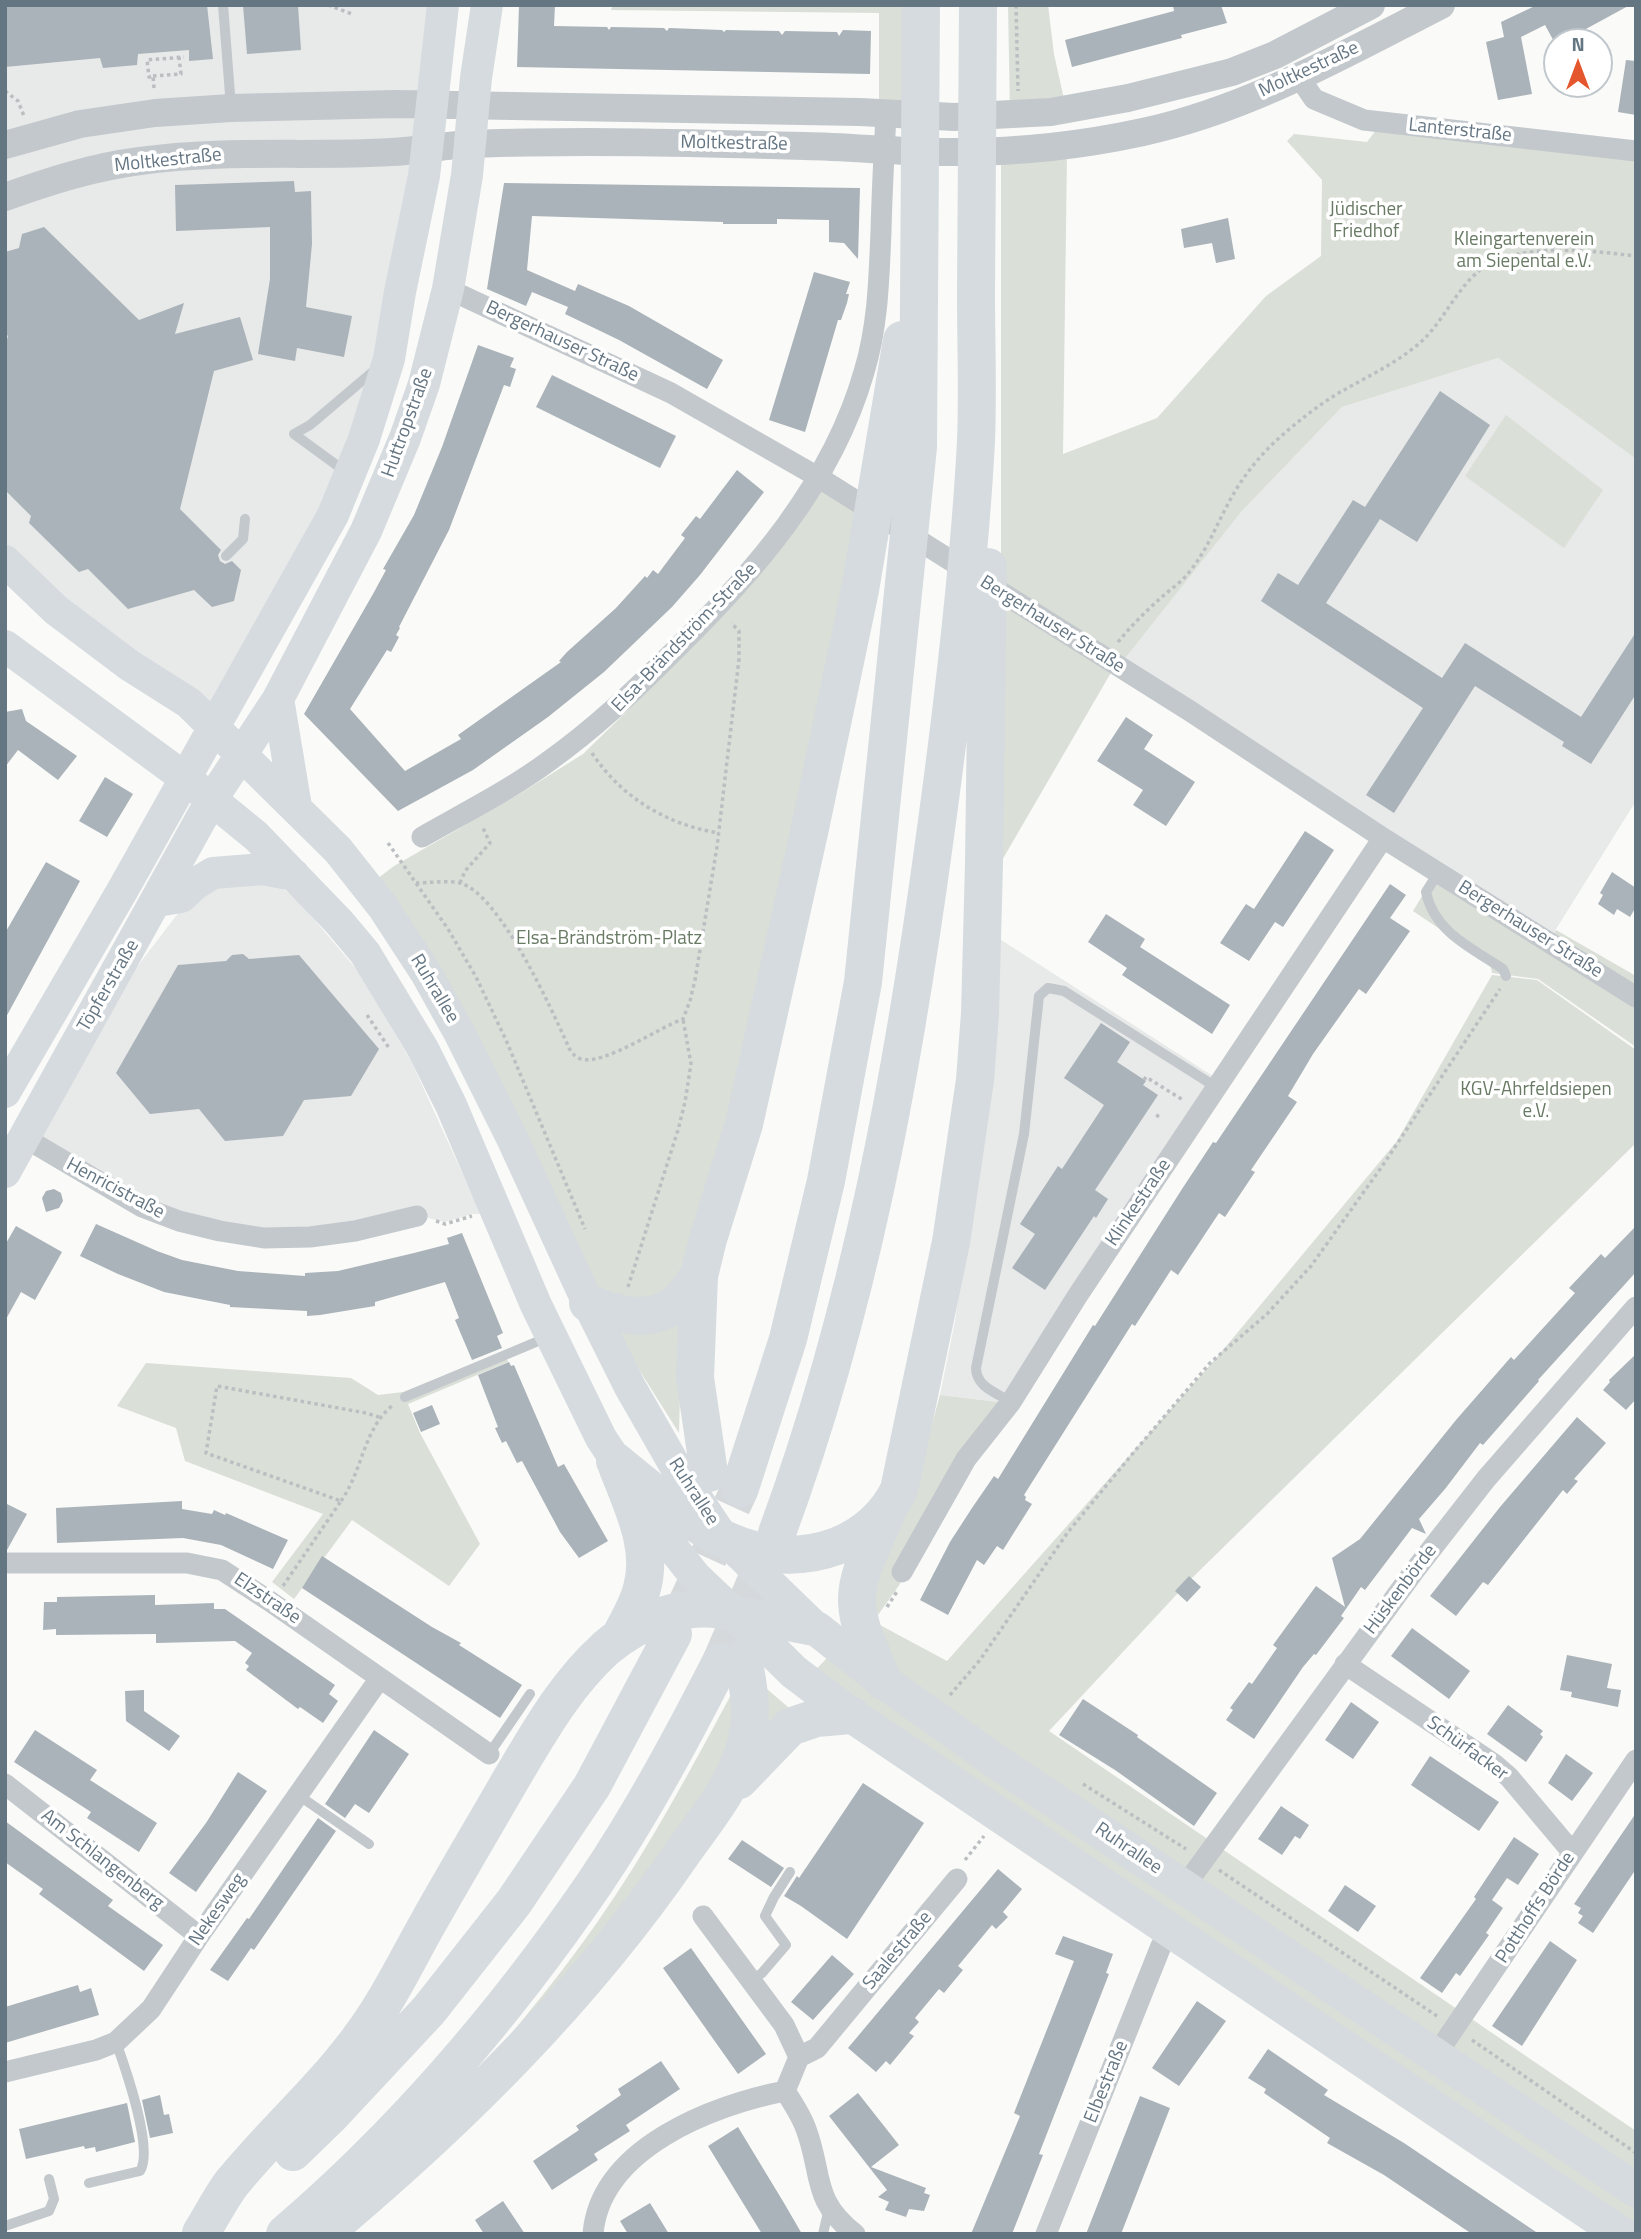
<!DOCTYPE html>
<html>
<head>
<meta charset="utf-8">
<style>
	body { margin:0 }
	#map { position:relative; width:1641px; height:2239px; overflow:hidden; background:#fafaf8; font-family:"Titillium Web",sans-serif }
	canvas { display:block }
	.frame { position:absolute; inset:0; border:7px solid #657683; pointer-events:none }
	.north { position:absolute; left:1543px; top:28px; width:70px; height:70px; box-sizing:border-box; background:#fff; border:2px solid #c1c8cd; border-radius:50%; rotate:0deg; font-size:19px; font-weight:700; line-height:28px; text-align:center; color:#657683 }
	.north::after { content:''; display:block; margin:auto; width:24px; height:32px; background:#e4572e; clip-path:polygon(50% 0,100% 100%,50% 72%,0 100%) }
</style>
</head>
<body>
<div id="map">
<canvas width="1641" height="2239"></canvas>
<div class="frame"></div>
<div class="north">N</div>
</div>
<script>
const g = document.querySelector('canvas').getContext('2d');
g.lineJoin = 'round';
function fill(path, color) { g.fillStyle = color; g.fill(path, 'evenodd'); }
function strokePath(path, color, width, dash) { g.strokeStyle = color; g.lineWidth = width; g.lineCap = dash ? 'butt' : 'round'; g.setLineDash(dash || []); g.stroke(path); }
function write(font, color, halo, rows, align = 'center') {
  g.font = font + ' "Titillium Web",sans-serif'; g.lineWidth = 7; g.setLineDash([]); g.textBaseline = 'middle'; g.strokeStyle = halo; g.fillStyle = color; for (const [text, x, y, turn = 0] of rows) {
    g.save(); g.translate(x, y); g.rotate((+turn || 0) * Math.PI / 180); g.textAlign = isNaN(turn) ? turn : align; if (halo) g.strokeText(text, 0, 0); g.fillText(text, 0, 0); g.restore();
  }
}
fill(new Path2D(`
	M5,5H441L428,146L225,153L5,195Z
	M426,149L362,438L213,724L5,560V198L78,175Z
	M1498,358L1636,459V801L1548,942L1123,661L1242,511L1342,407Z
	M217,881L279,886L295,897L358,971L411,1061L481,1214H472L445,1222L415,1215L309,1236L180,1220L26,1138L80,1041L186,903Z
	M995,936L1219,1080L1007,1403L940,1395L955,1321L982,1128Z`), '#e8e9e9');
fill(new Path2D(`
	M613,5H905L903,113H879V13L611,10Z
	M1008,5H1048L1054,54L1066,108L1010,114Z
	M1376,130L1636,152V459L1498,358L1342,407L1242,511L1123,661L1116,664L1001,862V158L1067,152L1063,454L1157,418L1266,296L1321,256L1322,180L1287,141L1294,134L1367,142Z
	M1506,415L1603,490L1564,548L1465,476Z
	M818,479L870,512L736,1144L683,1276L679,1433L585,1284L373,882L394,866L521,793L583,754L660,679Z
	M1436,873L1547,944L1556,930L1636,976V1047L1538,979L1492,973L1490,963L1413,911Z
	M1492,975L1537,980L1636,1050V1143L1193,1577L1049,1731L1636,2131V2234L811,1675L865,1617L947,1661L1218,1356L1397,1141Z
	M504,1351L508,1362L408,1404L420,1433L480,1544L449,1586L352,1520L294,1599L272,1582L323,1514L185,1461L176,1428L117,1406L146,1363L351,1378L378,1395L403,1392Z
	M940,1395L1007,1403L899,1570L900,1584L878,1615L870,1587L915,1486Z
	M760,1683L795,1713L764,1732Z
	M732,1693L734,1749L636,1899L508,2038C538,2001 569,1963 596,1924C648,1850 690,1771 732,1693Z`), '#dadfd7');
fill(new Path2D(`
	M5,5H207L213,59L189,61V50L138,54L137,65L103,68L100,58L5,67Z
	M243,5H298L301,50L247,54Z
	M519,5H555L554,26L607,27L609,30L611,27L664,28L667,31L669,28L722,30L724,32L726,30L779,31L782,35L785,31L837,32L839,36L843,30L871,31L870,74L517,67Z
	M1173,5H1221L1227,23L1181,35L1182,38L1072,67L1065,40L1174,11Z
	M1537,5H1630L1562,42H1557L1556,45L1545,25L1521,37L1532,94L1498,100L1486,42L1504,37L1501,22Z
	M1626,60L1636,61V115L1618,112Z
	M294,181L295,192L311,191L312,244L306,307L352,316L344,357L297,348L295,361L258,354L270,279V227L176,231L175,185Z
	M504,183L860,188L858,259L844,243L829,242V220L777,219V224H723V222L532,216L527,270L575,291L578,284L629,306L723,360L707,389L619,340L565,314L568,307L532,292L526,306L487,289Z
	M1228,218L1235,259L1216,263L1212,243L1184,248L1181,229Z
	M44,227L139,320L184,303L175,334L240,317L253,360L214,371L180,509L221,550L218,555L220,561L225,564L232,561L241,570L234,601L212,607L194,590L128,609L88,569L79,572L29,523L31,516L5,490V346L8,336L5,333V252L19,248L22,234Z
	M814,272L850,282L846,294H849L847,303L841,320H838L805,432L769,420Z
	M478,345L514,358L510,367L516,369L510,387L504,385L449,530L399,627L400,628L396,635L399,637L391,652L387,650L350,709L405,771L461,739L458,735L561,662L559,661L567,652L616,608L645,576L647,578L653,570L658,574L685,538L681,535L696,516L700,519L737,470L764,492L700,575L672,607L604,672L548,717L473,770L398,811L304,714L373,594L386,570L383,569L414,515L442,447Z
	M552,375L676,436L660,468L536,407Z
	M1440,391L1490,425L1417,542L1380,519L1326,603L1442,678L1465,643L1581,717L1636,632V694L1591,764L1562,746L1564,742L1475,686L1394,813L1366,795L1423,708L1261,601L1278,573L1298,585L1353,500L1365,507Z
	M22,709L26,721L77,756L58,780L18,750L5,767V712Z
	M1126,717L1153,735L1144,749L1195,782L1166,826L1133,805L1143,790L1097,761Z
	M105,777L133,794L107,837L79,821Z
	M1305,831L1334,850L1283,927L1275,922L1249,961L1220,943L1246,904L1254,909Z
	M46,862L80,881L5,1019V933Z
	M1612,872L1636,888V907L1630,917L1617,909L1614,915L1598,904L1603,895L1600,893Z
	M1390,884L1406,895L1390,918L1410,931L1366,994L1359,989L1313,1054L1288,1096L1297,1102L1251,1170L1255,1172L1225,1217L1219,1213L1178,1275L1171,1270L1135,1326L1132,1324L1024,1495L1026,1497L1025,1500L1032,1504L1003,1550L997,1546L984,1565L977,1560L948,1615L920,1600L950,1542L972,1508L994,1476L998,1479L1093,1325L1095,1326L1182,1189L1213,1142L1216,1143Z
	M1106,914L1145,939L1140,947L1230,1005L1212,1034L1122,975L1127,968L1088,942Z
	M243,954L249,959L299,955L379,1049L351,1096L304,1100L283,1136L225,1141L199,1109L150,1114L116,1073L178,965L226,961L232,955Z
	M1101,1023L1130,1042L1117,1062L1146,1081L1143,1085L1158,1095L1095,1190L1108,1199L1096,1218L1094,1216L1045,1290L1012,1268L1035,1234L1020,1224L1058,1166L1062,1169L1104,1105L1064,1078Z
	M54,1189L61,1193L63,1201L59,1208L46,1212L42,1198L46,1191Z
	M96,1224L157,1251L182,1260L238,1271L305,1276V1273L338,1271L414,1253L449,1244L447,1238L462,1233L503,1333L497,1336L502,1348L472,1360L455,1320L459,1318L445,1282L375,1302V1306L320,1315L307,1316V1311L230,1307V1305L164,1292L118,1274L80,1256Z
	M16,1226L62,1252L35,1300L21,1292L5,1321V1245Z
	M1636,1226V1272L1538,1380L1539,1381L1483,1445L1480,1443L1445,1489L1419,1519L1426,1534L1412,1528L1365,1590L1361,1587L1341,1616L1344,1618L1316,1655L1314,1654L1303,1667L1254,1739L1226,1720L1233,1710L1230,1708L1249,1682L1252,1684L1277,1648L1273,1645L1316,1586L1345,1607L1332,1558L1360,1539L1456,1420L1511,1357L1514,1360L1575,1293L1569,1288L1601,1254L1605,1258Z
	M1636,1354V1399L1626,1410L1603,1390L1610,1382L1609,1380Z
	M509,1362L511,1366L514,1365L558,1467L564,1464L608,1541L579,1558L560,1532L522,1461L517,1463L506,1441L502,1443L495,1428L498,1427L478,1375Z
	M432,1405L440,1424L421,1432L413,1413Z
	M1577,1417L1606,1443L1574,1479L1578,1481L1567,1494L1563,1490L1488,1585L1483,1582L1456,1616L1430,1596L1500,1507Z
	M182,1501V1509L212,1514L214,1510L225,1515L226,1513L288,1540L273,1569L221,1545L183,1538L57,1543L56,1508Z
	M5,1503L27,1514L7,1550H5Z
	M322,1556L432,1627L461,1643L459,1645L522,1685L500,1718L302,1588Z
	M1189,1576L1201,1587L1187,1602L1175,1591Z
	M155,1595V1605L214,1603V1609H225L335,1685L329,1694L338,1701L323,1723L300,1707L298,1709L246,1670L249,1666L245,1663L252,1653L235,1641L156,1643V1634L56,1635V1629L43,1630L44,1602H57V1597Z
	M1412,1628L1470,1671L1449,1699L1391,1656Z
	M1567,1655L1612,1664L1607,1688L1621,1690L1618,1707L1571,1697L1572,1692L1560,1690Z
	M144,1690V1711L180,1736L169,1751L126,1721L125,1691Z
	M1083,1699L1138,1735L1137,1737L1217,1793L1194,1826L1115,1770L1059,1735Z
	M1351,1702L1379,1722L1353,1759L1325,1740Z
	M1508,1705L1543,1731L1540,1734L1543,1737L1526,1762L1487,1734Z
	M35,1730L97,1770L90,1780L157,1823L139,1852L87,1818L91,1812L14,1762Z
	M374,1730L409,1754L369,1813L355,1804L345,1818L325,1804Z
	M1566,1754L1593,1773L1572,1801L1548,1783Z
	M1430,1756L1499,1802L1479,1831L1411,1785Z
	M238,1772L267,1791L196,1892L169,1873L206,1823Z
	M863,1783L924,1823L847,1939L801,1906L784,1896L797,1876L799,1878L816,1853Z
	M1281,1806L1309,1825L1300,1839L1295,1836L1282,1855L1258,1839Z
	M1636,1813V1869L1593,1933L1578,1923L1583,1916L1578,1913L1581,1908L1574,1904Z
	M318,1818L336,1831L254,1950L251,1948L228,1981L210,1970L247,1918L249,1919Z
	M5,1821L113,1900L108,1906L163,1945L144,1971L39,1894L43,1889L5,1862Z
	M1514,1837L1539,1854L1518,1885L1507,1878L1492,1900L1503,1908L1486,1933L1489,1935L1460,1976L1456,1973L1442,1993L1420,1978L1476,1899L1474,1897Z
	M742,1840L784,1868L771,1887L728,1859Z
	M998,1869L1022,1889L1003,1912L1008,1917L996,1929L992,1925L958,1966L963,1970L953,1982L944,1993L939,1989L915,2018L919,2022L909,2033L914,2036L890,2065L886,2061L876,2072L848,2048Z
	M1345,1885L1376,1906L1358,1932L1328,1911Z
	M1063,1936L1113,1954L1106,1973L1109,1974L1039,2154L1043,2155L1012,2234H971L1020,2116L1014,2113L1074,1961L1055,1954Z
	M1550,1941L1577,1960L1522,2046L1492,2026Z
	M691,1948L766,2054L738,2074L663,1968Z
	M832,1955L854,1974L813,2020L791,2002Z
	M78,1985L80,1992L91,1988L99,2015L5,2043V2007Z
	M1197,2001L1226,2021L1179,2086L1152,2068Z
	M1268,2049L1328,2090L1324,2095L1404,2143L1539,2234H1472L1384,2175L1327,2143L1330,2138L1264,2093L1266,2089L1248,2078Z
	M661,2061L680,2089L626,2125L630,2131L594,2154L598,2160L552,2190L533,2161L579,2130L576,2126L621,2095L618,2089Z
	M858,2093L899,2145L871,2167L926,2188L924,2193L930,2195L924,2211L909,2209L906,2217L885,2210L889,2202L878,2197L887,2190L829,2116Z
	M160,2095L164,2115L169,2114L173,2133L150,2138L142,2100Z
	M1140,2096L1170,2108L1121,2234H1086Z
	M127,2103L135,2142L96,2152L95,2147L85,2149L84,2146L26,2159L19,2129Z
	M738,2127L784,2203L802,2234H762L708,2146Z
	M503,2201L525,2234H484L475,2220Z
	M650,2203L669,2234H628L620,2221Z`), '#aab3b9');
strokePath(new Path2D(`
	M684,1610L740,1488
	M721,1662L773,1542`), '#d5d9db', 38, [38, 19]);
strokePath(new Path2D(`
	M328,5L352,14
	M1016,5L1018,91
	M153,76L181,74L179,57
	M154,88L153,76L149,77L147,60L184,57
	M5,91L18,101L24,116
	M1118,642C1131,626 1147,610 1163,596C1172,588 1183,581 1190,571C1207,550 1216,526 1229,502C1241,479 1259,456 1278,439C1297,422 1316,407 1337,394C1366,377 1398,363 1423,340C1450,314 1464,269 1503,258C1545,245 1593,251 1636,256
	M592,753C621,797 667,825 719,833
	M388,843L448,929L476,977L506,1040L585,1229
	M416,883C429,883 447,880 460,883C500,894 552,1010 569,1048C572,1053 575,1057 581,1059C603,1066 660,1027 683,1019L690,1001L695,980L717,847L739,659V631L731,623
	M460,883L465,871L490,843L483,828
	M367,1015L389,1048
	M1144,1080L1146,1077L1183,1100
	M1156,1115L1160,1117
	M436,1221L445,1224L472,1216
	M628,1287L678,1130L685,1102L691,1064L683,1019
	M341,1501C362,1472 364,1428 392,1406
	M283,1586L341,1501L206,1453L217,1386L366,1413L379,1417
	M887,1607L898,1590
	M950,1695L980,1660L1068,1532L1134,1452L1210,1363L1267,1314L1311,1266L1383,1165L1500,989
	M1083,1784L1186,1849
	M965,1860L984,1836
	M1219,1870L1437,2016
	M1472,2040L1636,2153`), '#bbbfc2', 3.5, [3.5, 3.5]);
strokePath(new Path2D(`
	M223,5L231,107
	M346,472L294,434L310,425L376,369
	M226,556L243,539L245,519
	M1438,873L1426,892C1434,932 1472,948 1503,969L1506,976
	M405,1397L548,1337
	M1011,1402C997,1393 976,1387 976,1368L1024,1134L1039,996L1048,988L1064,991L1216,1087
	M489,1754L530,1694
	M298,1795L369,1844
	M751,1981L762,1973L786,1945L765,1916L774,1897L790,1872
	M89,2183L140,2171C154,2150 125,2067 116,2042
	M5,2226L49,2211L54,2199L49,2179
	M823,2234L829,2208`), '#c3c8cc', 10);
strokePath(new Path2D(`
	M1299,77L1314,99L1364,120L1636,151
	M448,289L671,393L818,477L1190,711L1383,838L1636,997
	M422,837C464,813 510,790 549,761C595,728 632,693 672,653C753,574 832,484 864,372C878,326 879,279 881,231C882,192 884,153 886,115
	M25,1138L142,1207L179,1221L220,1231L264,1238L310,1237L355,1231L417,1216
	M5,1563H187L222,1570L271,1602L489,1754
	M902,1572L966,1459L1011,1402L1078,1295L1383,838
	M1345,1664L1494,1764L1509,1777L1572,1852
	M5,1784L199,1936
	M1184,1887L1415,1570L1486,1479L1636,1307
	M703,1916L784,2025L799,2057
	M1436,2055L1636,1760
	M5,2072L96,2050L116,2042L151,2009L199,1936L380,1678
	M785,2091L799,2057L817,2048L957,1879
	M785,2091C793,2103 801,2115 806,2129C823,2174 811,2200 855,2234
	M593,2234C600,2148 713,2105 785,2091
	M1046,2234L1161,1946L1171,1931`), '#c3c8cc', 21);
strokePath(new Path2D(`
	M5,145L80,124L155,113L231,108L396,104L860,112L954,117L1051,112L1128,98L1232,72L1275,55L1371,5
	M5,197C50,181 93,167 140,161C224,149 308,157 391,152C418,151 445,145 472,144C583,140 694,143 805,146C856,147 908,153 959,152C1021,152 1083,145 1143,132C1249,109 1345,54 1441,5`), '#c3c8cc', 28);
strokePath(new Path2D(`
	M5,561L56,610L129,665L189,703L338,850L383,907L426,973L460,1034L512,1138L588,1303L630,1387L677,1469L723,1538L817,1629
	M5,646L185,778L256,836L339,922L365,953L423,1049L451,1105L536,1305L601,1438L676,1552L695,1576L734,1613
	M278,699L296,807
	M157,901L181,897L195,884L213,873L263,869L294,875
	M5,1092L122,891L333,515L364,439L389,359L400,292L424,176L443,5
	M5,1172L212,799L278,699L366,531L405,438L424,384L448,289L467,175L476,78L487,5`), '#d6dbdf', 32);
strokePath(new Path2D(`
	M734,1613L794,1672L851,1715L1621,2234
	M734,1613L817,1629L883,1681L997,1762L1636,2190`), '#d6dbdf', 35);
strokePath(new Path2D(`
	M588,1303C617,1315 652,1325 678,1302C686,1295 692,1284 699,1276
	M615,1461C679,1513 748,1579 837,1546C864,1536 887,1515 899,1490L951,1242L975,1080L980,1013L984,864L988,567
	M616,1463C630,1502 654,1545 642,1588C638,1605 628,1621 620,1637
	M709,1473L695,1378L699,1276L708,1239L744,1124L810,828L860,590L902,340
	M740,1488L788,1339L826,1181L863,982L918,447L921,5
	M777,1533C860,1308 903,1073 935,836C953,705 969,573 976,441C978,392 976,342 976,293C977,197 978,101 978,5
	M883,1681C873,1656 858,1629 857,1602C856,1573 875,1541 886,1514
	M739,1780L790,1727L816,1718L851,1715
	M293,2152L329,2117L429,2010L514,1902L592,1786L673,1634
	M201,2233C211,2217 220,2199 231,2184C278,2126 336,2078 376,2015C395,1986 411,1953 428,1923C455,1875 483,1828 510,1781C538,1734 565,1685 606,1648C639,1620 691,1599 734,1613
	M285,2234C403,2133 507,2011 594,1884C642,1813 682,1738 721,1662
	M323,2234C458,2121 583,1998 683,1852C706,1820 734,1786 745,1747C754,1717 749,1688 743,1658`), '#d6dbdf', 38);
write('19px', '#657683', '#fff', [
	["Moltkestraße",1309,70,-25],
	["Lanterstraße",1460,131,6],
	["Moltkestraße",734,144,1],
	["Moltkestraße",168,161,-6],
	["Bergerhauser Straße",562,342,25],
	["Huttropstraße",408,423,-70],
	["Bergerhauser Straße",1052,625,32],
	["Elsa-Brändström-Straße",685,638,-46],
	["Bergerhauser Straße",1530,930,32],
	["Töpferstraße",109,986,-60],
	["Ruhrallee",434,989,59],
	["Henricistraße",115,1189,28],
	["Klinkestraße",1139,1203,-56],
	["Ruhrallee",693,1492,57],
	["Hüskenbörde",1401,1590,-53],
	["Elzstraße",267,1599,34],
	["Schürfacker",1467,1749,36],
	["Ruhrallee",1128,1849,34],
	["Am Schlangenberg",102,1860,38],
	["Potthoffs Börde",1536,1908,-57],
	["Nekesweg",218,1910,-55],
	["Saalestraße",898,1951,-50],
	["Elbestraße",1107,2082,-68]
]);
write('19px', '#687a64', '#fff', [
	["Jüdischer",1366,210],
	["Friedhof",1366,232],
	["Kleingartenverein",1524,240],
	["am Siepental e.V.",1524,262],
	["Elsa-Brändström-Platz",609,939],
	["KGV-Ahrfeldsiepen",1536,1090],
	["e.V.",1536,1112]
]);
</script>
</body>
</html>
